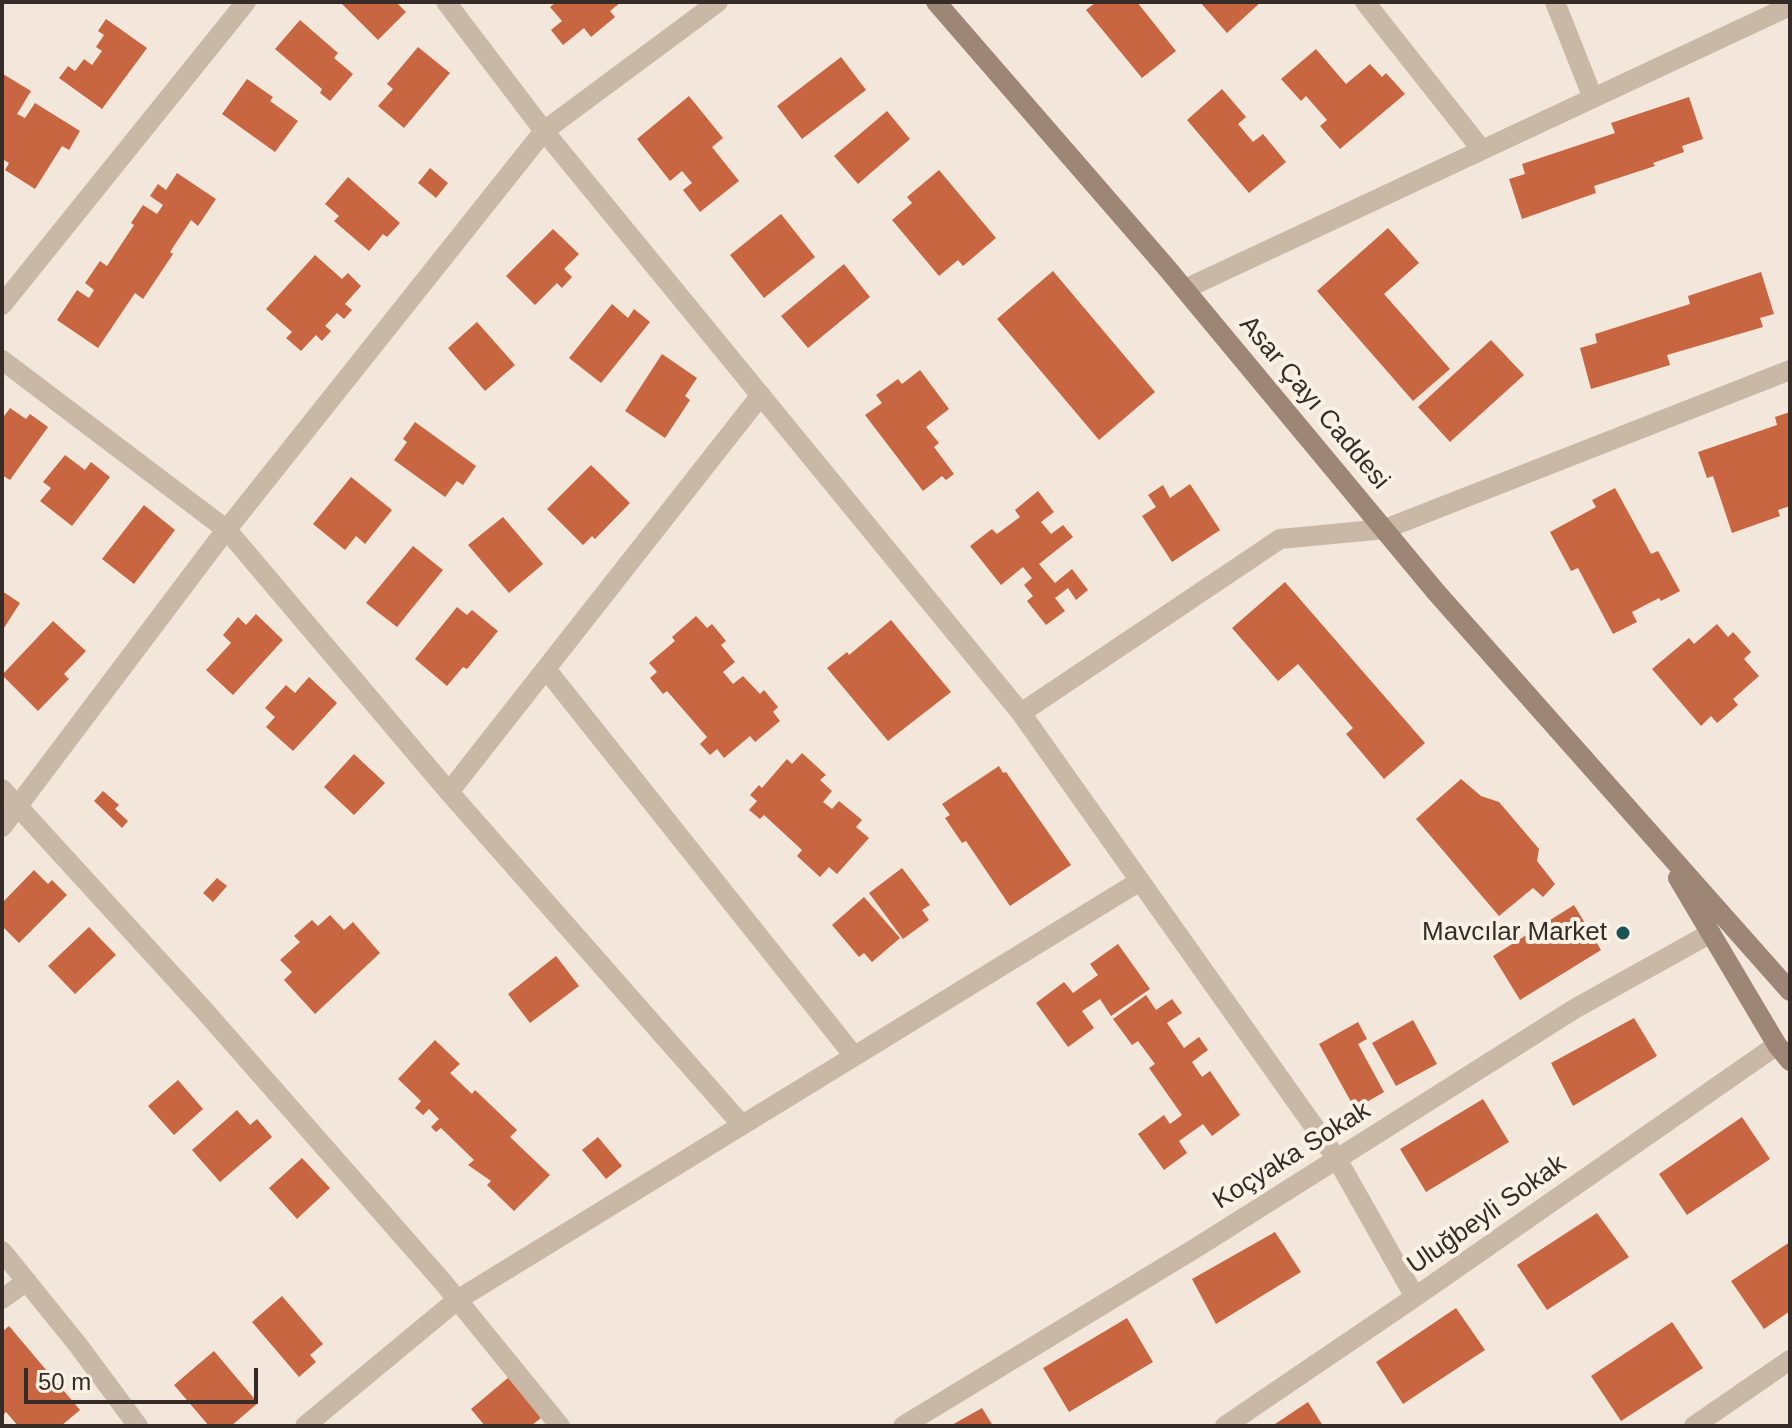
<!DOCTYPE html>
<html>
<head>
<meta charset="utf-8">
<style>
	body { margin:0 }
	#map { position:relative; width:1792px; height:1428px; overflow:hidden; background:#f2e7da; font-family:Helvetica,sans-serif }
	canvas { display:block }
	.frame { position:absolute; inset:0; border:4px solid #362c27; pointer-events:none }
	.scale { position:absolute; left:24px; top:1368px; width:234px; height:36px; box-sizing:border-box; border:4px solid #362c27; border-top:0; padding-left:10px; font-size:24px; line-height:28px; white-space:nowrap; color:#362c27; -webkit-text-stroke:6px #faf1e6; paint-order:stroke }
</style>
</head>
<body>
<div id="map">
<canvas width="1792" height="1428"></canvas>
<div class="frame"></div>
<div class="scale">50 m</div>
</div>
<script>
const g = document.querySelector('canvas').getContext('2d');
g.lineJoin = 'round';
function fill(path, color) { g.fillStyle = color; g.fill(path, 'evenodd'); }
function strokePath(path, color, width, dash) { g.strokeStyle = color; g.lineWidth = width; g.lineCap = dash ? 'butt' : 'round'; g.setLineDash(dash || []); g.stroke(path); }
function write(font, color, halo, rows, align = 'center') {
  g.font = font + ' Helvetica,sans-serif'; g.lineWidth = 8; g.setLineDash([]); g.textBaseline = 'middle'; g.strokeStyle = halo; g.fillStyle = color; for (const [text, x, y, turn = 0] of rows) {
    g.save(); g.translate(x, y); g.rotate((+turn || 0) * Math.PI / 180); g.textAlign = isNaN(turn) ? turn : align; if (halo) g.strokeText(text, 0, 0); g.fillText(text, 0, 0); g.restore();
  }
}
fill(new Path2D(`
	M340,2H396L406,12L378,40Z
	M556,2H621L610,11L615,17L591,37L584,28L563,45L551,30L562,21L550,7Z
	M1096,2H1137L1176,51L1142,78L1086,10Z
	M1200,2H1261L1227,33Z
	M106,19L147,48L102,109L59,78L68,66L75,71L84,59L92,65L102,51L96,47L104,35L98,31Z
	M300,20L338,53L334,58L353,74L330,101L320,93L322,89L275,49Z
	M418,47L450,73L404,128L378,106L393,89L387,84Z
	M1316,49L1346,84L1370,64L1382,77L1386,73L1405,94L1340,149L1320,126L1327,120L1306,96L1301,101L1281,79Z
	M841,57L866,90L802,139L777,106Z
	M3,74L31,91L17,114L25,118L35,103L80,131L69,150L62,146L35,189L5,170L9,163L2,159Z
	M247,79L273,97L270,101L298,121L275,152L222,114Z
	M1222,89L1246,117L1238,124L1253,142L1263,134L1286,162L1249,193L1187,120Z
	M689,96L723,138L712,147L739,181L700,212L683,190L692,183L682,171L670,181L637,139Z
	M1689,97L1703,139L1682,146L1684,152L1653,163L1655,166L1594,186L1596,193L1522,219L1509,179L1525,174L1522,164L1615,133L1611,123Z
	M887,111L910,139L858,184L834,156Z
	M430,168L448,183L436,198L418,183Z
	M939,170L996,238L963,266L958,260L939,276L892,220L912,203L907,197Z
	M177,173L216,199L198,226L191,220L170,252L173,254L143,299L135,293L98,348L57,320L77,290L89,298L94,290L85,283L100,261L107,266L134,225L131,223L143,205L157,214L163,205L150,196L158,184L166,190Z
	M348,177L400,223L387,237L383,234L369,251L334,221L339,216L325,204Z
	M781,214L815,257L764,298L730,255Z
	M1388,228L1419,263L1384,294L1450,369L1413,401L1317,291Z
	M553,229L579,254L564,269L572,277L562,288L557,283L535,305L506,276Z
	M315,255L342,279L348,273L361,286L345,304L352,310L344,319L337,313L325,326L331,331L322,341L316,335L301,351L286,338L292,332L266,309Z
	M844,264L870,297L808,348L781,316Z
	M1053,271L1155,392L1099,440L997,319Z
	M1761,272L1774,314L1760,318L1763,327L1667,355L1670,365L1591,389L1580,348L1597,343L1595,334L1690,304L1688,296Z
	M612,304L628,318L634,309L650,322L601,383L569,358Z
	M477,322L515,365L485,391L448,348Z
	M1491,340L1524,375L1450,442L1418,407Z
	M662,354L697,378L685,396L690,400L665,438L625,411Z
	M920,370L949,409L926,427L939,443L934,447L954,474L946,480L942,476L923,491L865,415L882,403L876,395L898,379L902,384Z
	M10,408L26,419L30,414L48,427L10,480L2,475V419Z
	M1790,412V506L1778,510L1780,516L1732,533L1713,476L1707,478L1698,452L1777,425L1775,417Z
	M415,422L476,466L463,485L457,481L445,497L394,460L407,442L403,439Z
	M65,455L85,470L91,462L110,477L72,526L40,501L51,488L43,482Z
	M591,465L630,503L595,539L592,536L583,545L547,509Z
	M351,477L392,510L365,544L356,536L345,550L313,524Z
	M1190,484L1220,530L1172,562L1142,516L1156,507L1148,495L1163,485L1170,498Z
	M1615,488L1651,554L1658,551L1680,591L1661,601L1659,598L1632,612L1637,622L1613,634L1578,568L1571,571L1550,532L1596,507L1592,500Z
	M1038,491L1054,512L1041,522L1051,534L1063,525L1073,537L1039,564L1055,583L1072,569L1088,590L1076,600L1068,588L1055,598L1065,611L1046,625L1027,601L1033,596L1024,585L1032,578L1023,567L1001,585L970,546L992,529L997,534L1020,517L1015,510Z
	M144,505L175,530L134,584L102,559Z
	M503,517L543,564L509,593L468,545Z
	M413,546L443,570L397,627L366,603Z
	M1285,582L1425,743L1384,779L1346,734L1353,728L1298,664L1278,681L1232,628Z
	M2,591L20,603L2,631Z
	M457,607L467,615L472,610L498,631L467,669L463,667L447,686L415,659Z
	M256,614L283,640L233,695L206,670L231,643L223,635L238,617L246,625Z
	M696,616L707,628L712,624L726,641L721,645L735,662L723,672L733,684L743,676L760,694L764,690L778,707L773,712L780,721L755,742L750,736L724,758L717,749L710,755L700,744L707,737L667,691L663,694L650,678L657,672L649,663L675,641L672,637Z
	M891,620L951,692L888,741L827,668L847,652L849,655Z
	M53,621L86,651L64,674L69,679L38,711L2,675Z
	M1717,624L1728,637L1733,632L1751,652L1744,659L1759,676L1733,699L1738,705L1717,723L1711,716L1701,726L1652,669L1689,638L1694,644Z
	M309,677L337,703L293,751L266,727L275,717L265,708L286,685L295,693Z
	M802,753L826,775L820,780L832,791L823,802L832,809L839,801L862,820L856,827L869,838L837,874L829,867L820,877L797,856L802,850L764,815L760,819L749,810L757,801L750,795L759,785L762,788L787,759L792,764Z
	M354,754L385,783L354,815L324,787Z
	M999,766L1003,773L1006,772L1071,865L1010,906L966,841L962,843L945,818L950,815L942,804Z
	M1461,779L1481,796L1499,802L1539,849L1537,861L1555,884L1543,897L1533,888L1499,916L1416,819Z
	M103,791L119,805L115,809L128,821L122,828L94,801Z
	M902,868L930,905L922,910L929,920L903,939L869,893Z
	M34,870L48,884L52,880L67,895L19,943L2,926V903Z
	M217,878L227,886L213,902L203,893Z
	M864,897L900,938L872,962L864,953L859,957L832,925Z
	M1574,905L1601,950L1520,1000L1493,956Z
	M330,915L344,930L353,922L380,953L315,1014L284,980L292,972L280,960L300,942L294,936L312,920L318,926Z
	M89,927L116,955L75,994L48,966Z
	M1118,944L1150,989L1111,1016L1100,999L1082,1011L1094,1028L1068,1047L1036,1003L1064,982L1073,993L1098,975L1090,964Z
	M556,956L579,986L530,1023L508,994Z
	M1146,995L1156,1010L1172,999L1182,1013L1167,1023L1184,1048L1199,1037L1208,1050L1192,1062L1202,1077L1210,1071L1240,1115L1212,1136L1203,1124L1179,1141L1187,1153L1164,1170L1138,1134L1164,1115L1170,1124L1182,1115L1149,1068L1155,1064L1138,1041L1132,1045L1113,1019Z
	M1634,1018L1657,1056L1573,1106L1551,1063Z
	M1413,1020L1437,1064L1396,1086L1372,1043Z
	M1358,1022L1367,1039L1358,1044L1384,1092L1355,1109L1319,1044Z
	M435,1040L460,1064L450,1073L472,1094L475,1090L517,1130L510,1137L550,1175L514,1211L487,1185L491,1181L468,1165L474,1160L441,1128L436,1132L431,1127L439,1119L429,1109L423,1115L415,1108L421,1101L398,1079Z
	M178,1080L203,1109L174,1135L148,1106Z
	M1483,1099L1509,1142L1426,1192L1400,1149Z
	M237,1110L250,1125L257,1119L272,1137L220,1182L192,1150Z
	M1742,1117L1770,1159L1687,1215L1659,1174Z
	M598,1137L622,1166L606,1179L582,1150Z
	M302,1158L330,1188L297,1219L269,1188Z
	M1597,1213L1629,1257L1547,1310L1517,1265Z
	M1275,1232L1301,1272L1216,1324L1192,1279Z
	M1790,1242V1311L1764,1329L1731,1281Z
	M282,1296L323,1344L310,1355L316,1362L299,1377L252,1322Z
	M1456,1308L1485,1350L1403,1404L1376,1362Z
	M1127,1318L1153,1362L1069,1412L1043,1368Z
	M1672,1322L1703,1368L1621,1421L1591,1376Z
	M9,1326L80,1410L61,1426H18L6,1412L2,1416V1332Z
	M214,1351L258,1403L231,1426H209L174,1385Z
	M509,1377L542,1417L531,1426H485L471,1409Z
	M1308,1402L1323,1426H1272Z
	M982,1408L993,1426H950Z`), '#c86642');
strokePath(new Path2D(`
	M446,2L544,131L1021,713L1337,1159L1415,1297
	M1365,2L1482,150
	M1555,2L1593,98
	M1185,289L1790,6
	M2,305L246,2
	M2,360L227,530L449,792L742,1125
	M546,669L854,1056
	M1021,713L1280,539L1385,529L1790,370
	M2,789L203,1009L442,1281L560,1426
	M449,792L761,395
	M2,827L216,543L544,131L718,2
	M2,1251L78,1345L138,1426
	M2,1299L27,1281
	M305,1426L457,1300L1140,881
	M903,1426L1199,1246L1576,1008L1711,933
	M1225,1426L1415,1297L1777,1045
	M1694,1426L1790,1360`), '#cab8a6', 20);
strokePath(new Path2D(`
	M936,2L1166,267L1436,592L1790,991
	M1678,878L1777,1045L1790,1061`), '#9e8677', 20);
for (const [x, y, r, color] of [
	[1623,933,8,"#1c5258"]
]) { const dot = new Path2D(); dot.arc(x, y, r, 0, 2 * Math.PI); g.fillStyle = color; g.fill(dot); strokePath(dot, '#faf1e6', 3); }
write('26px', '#362c27', '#faf1e6', [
	["Asar Çayı Caddesi",1314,403,50],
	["Koçyaka Sokak",1292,1156,-32],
	["Uluğbeyli Sokak",1487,1215,-35]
]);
write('26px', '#362c27', '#faf1e6', [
	["Mavcılar Market",1607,933]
], 'right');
</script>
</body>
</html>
